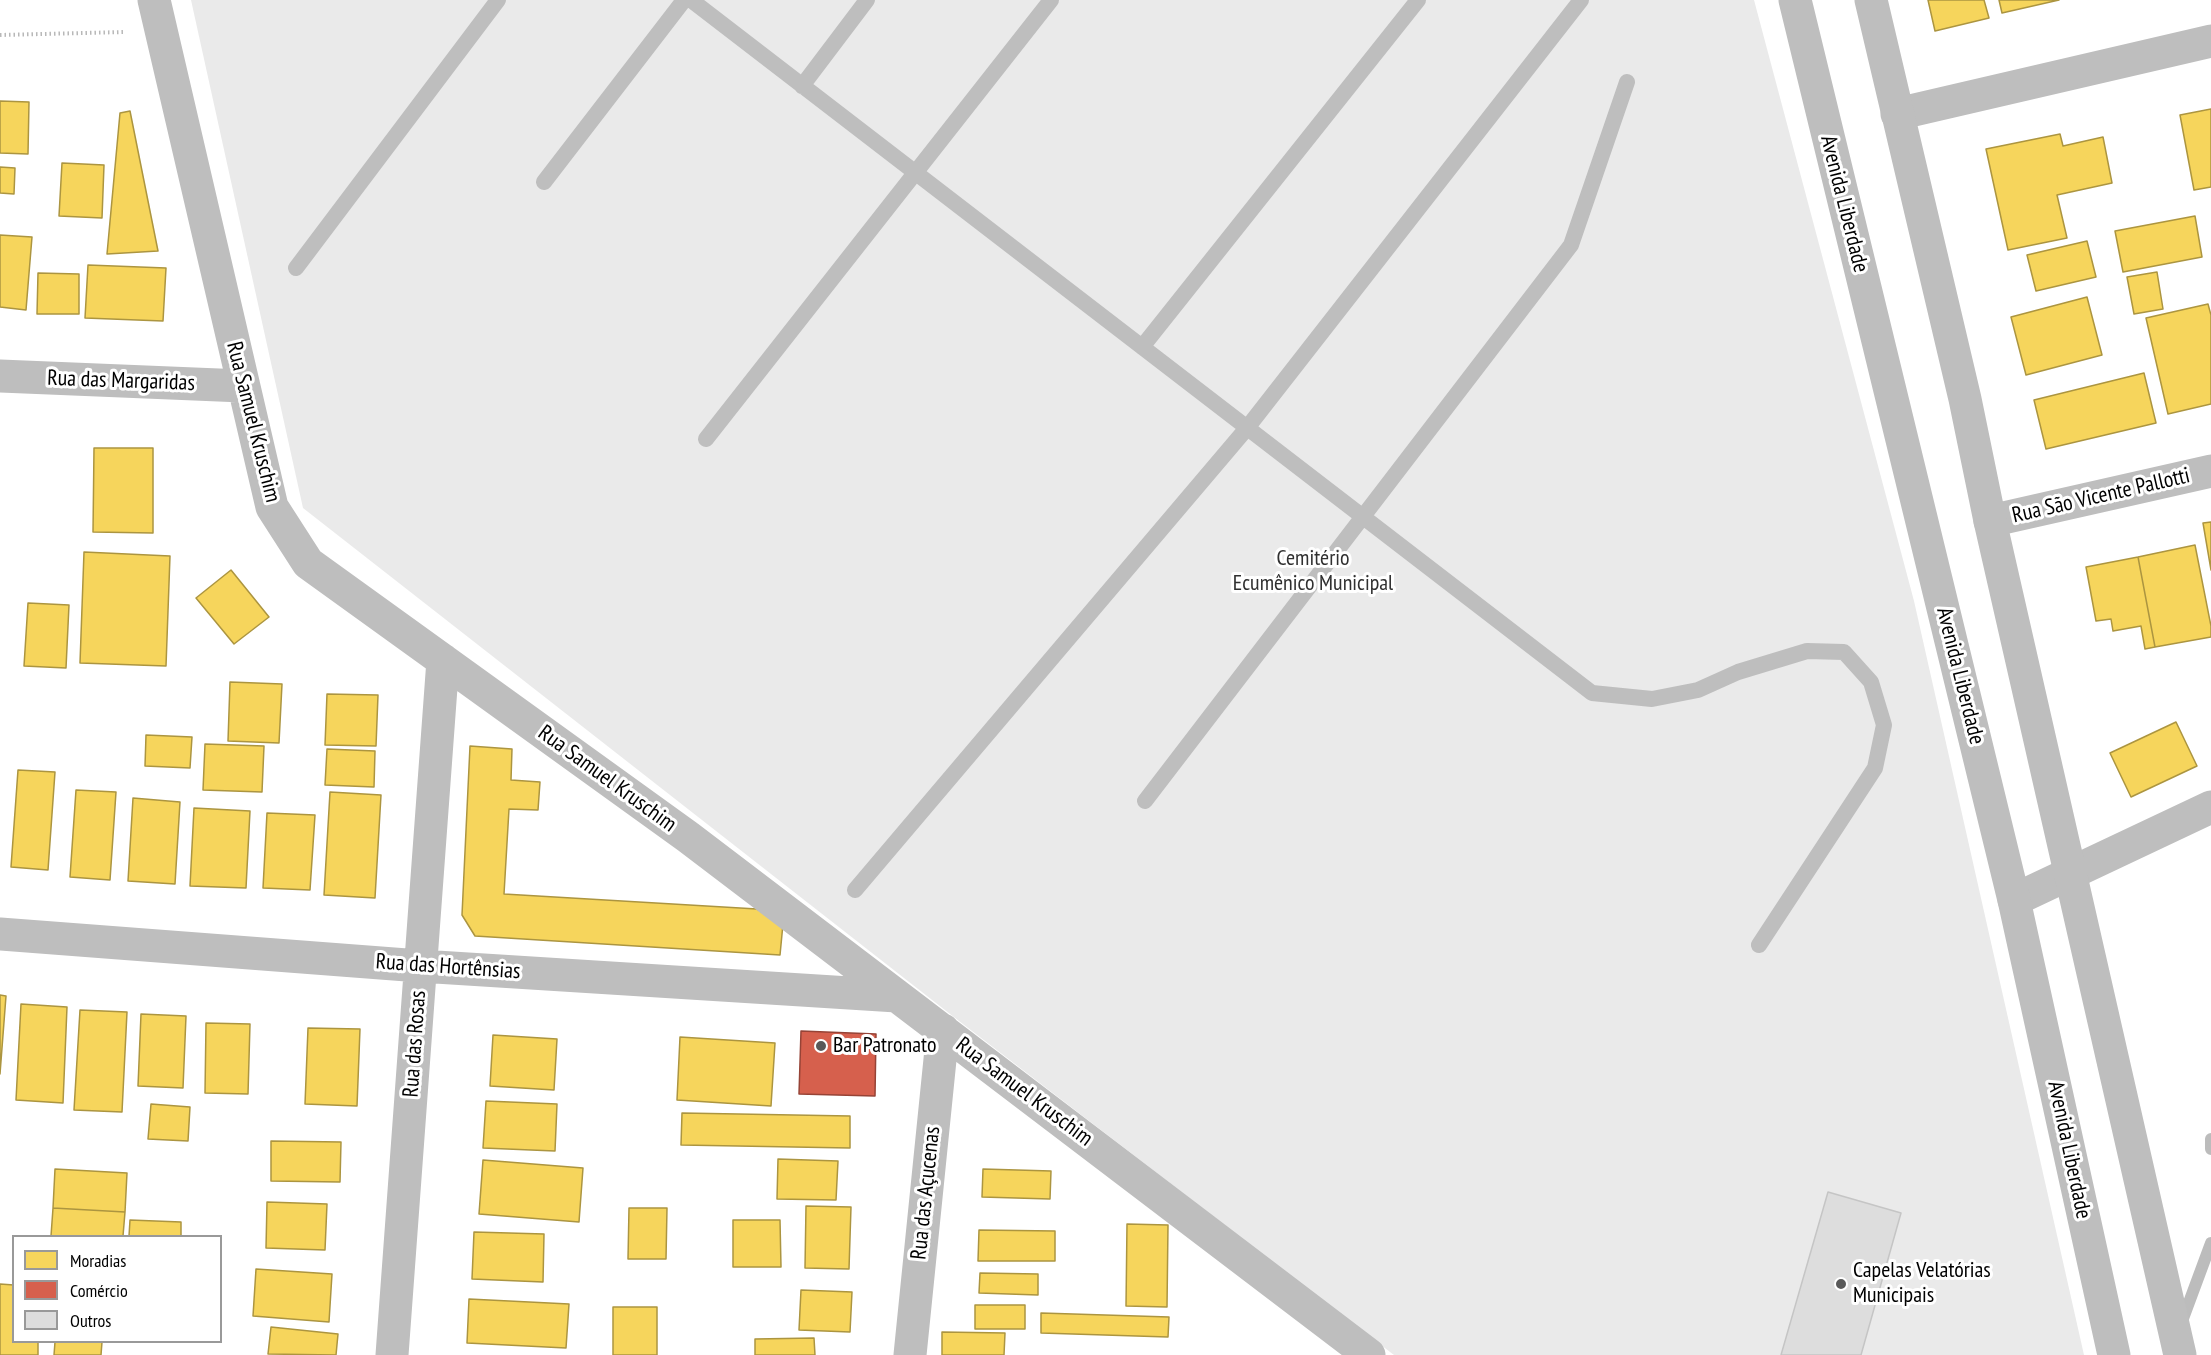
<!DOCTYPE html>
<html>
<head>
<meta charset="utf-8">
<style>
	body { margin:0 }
	#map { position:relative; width:2211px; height:1355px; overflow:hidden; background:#fff; font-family:"PT Sans Narrow",sans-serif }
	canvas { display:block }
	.legend { position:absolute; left:12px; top:1235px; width:210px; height:108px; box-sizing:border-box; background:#fff; border:2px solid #999; margin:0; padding:8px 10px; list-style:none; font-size:18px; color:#000 }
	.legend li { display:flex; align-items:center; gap:12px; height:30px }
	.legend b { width:30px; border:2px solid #999 }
</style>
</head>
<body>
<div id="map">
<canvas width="2211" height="1355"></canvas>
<ul class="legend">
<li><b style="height:16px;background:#f6d55c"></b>Moradias</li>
<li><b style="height:16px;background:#d6604d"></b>Comércio</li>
<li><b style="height:16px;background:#ddd"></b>Outros</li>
</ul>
</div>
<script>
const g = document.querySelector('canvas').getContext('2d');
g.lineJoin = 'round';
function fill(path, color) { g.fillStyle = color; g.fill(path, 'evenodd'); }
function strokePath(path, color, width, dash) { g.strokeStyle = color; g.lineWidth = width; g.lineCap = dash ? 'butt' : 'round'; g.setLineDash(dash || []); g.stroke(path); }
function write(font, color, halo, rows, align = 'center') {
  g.font = font + ' "PT Sans Narrow",sans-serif'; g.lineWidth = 6; g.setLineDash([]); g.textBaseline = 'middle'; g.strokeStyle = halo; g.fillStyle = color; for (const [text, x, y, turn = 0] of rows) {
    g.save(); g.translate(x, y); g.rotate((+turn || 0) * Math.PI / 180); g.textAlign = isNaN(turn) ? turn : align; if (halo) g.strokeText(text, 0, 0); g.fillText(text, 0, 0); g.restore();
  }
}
fill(new Path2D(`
	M191,0H1754L1914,601L2084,1355H1394L959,1021L303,508Z`), '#eaeaea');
const homes = new Path2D(`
	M1928,0H1984L1989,18L1935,31Z
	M1999,0H2059L2002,13Z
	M0,101L29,102L28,154L0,153Z
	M2211,109V187L2194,190L2180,115Z
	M130,111L158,251L107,254L120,113Z
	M2060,134L2063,146L2103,137L2112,183L2057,195L2067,238L2008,250L1986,149Z
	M62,163L104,165L102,218L59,216Z
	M0,167L15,168L14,194L0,193Z
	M2195,216L2202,257L2123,272L2115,231Z
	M0,235L32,237L26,310L0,307Z
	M2087,241L2096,277L2036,291L2027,255Z
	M88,265L166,268L163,321L85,318Z
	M2157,272L2163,309L2134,314L2127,277Z
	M38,273L79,274V314H37Z
	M2087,297L2102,355L2026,375L2011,317Z
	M2208,304L2211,315V404L2168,414L2146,318Z
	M2144,373L2156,423L2046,449L2034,400Z
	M94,448H153V533L93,532Z
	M2211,522V570L2203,523Z
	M2195,545L2211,626V637L2155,647L2138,557Z
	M84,552L170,556L166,666L80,663Z
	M2138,557L2155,647L2145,649L2141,626L2113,631L2111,619L2096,621L2086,567Z
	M231,570L269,617L234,644L196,598Z
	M28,603L69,605L66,668L24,666Z
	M230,682L282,684L279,743L228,741Z
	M327,694L378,695L376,746L325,745Z
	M2176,722L2197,766L2131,797L2110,753Z
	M146,735L192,737L190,768L145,766Z
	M205,744L264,746L262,792L203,790Z
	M470,746L512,749L511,780L540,782L538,810L509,809L504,894L757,909L783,924L780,955L475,936L462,915Z
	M327,749L375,751L374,787L325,785Z
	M18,770L55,772L48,870L11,867Z
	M76,790L116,792L110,880L70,877Z
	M330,792L381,795L375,898L324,895Z
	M133,798L180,802L175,884L128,881Z
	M194,808L250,811L246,888L190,886Z
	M267,813L315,815L310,890L263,888Z
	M0,995L6,996L0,1074Z
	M21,1004L67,1007L63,1103L16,1100Z
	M80,1010L127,1012L122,1112L74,1110Z
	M141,1014L186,1016L183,1088L138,1086Z
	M206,1023L250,1024L248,1094L205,1093Z
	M308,1028L360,1029L357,1106L305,1104Z
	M493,1035L557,1039L554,1090L490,1086Z
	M680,1037L775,1043L771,1106L677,1100Z
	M486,1101L557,1104L555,1151L483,1148Z
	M151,1104L190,1107L188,1141L148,1139Z
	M682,1113L850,1116V1148L681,1145Z
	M271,1141L341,1142L340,1182L271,1181Z
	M778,1159L838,1161L836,1200L777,1199Z
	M483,1160L583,1168L579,1222L479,1214Z
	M55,1169L127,1173L125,1212L53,1208Z
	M983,1169L1051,1171L1050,1199L982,1197Z
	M267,1202L327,1204L325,1250L266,1248Z
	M806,1206L851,1207L849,1269L805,1268Z
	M53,1208L125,1212L123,1236H51Z
	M629,1208H667L666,1259H628Z
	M130,1220L181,1222V1236H129Z
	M733,1220H780L781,1267H733Z
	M1127,1224L1168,1225L1167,1307L1126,1306Z
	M979,1230L1055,1231V1261H978Z
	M474,1232L544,1234L543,1282L472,1279Z
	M256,1269L332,1274L329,1322L253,1316Z
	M980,1273L1038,1274V1295L979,1293Z
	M0,1284L14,1285V1342H38V1355H0Z
	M801,1290L852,1292L850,1332L799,1330Z
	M469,1299L569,1304L566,1348L467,1343Z
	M975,1305H1025V1329H975Z
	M613,1307H657V1355H613Z
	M1041,1313L1169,1317L1168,1337L1041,1333Z
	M271,1327L338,1334L336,1355L268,1354Z
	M942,1332L1005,1333L1004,1355H942Z
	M814,1338L815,1355H755V1339Z
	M55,1342H102L101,1355H54Z`);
fill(homes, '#f6d55c');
strokePath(homes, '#ac9540', 1.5);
const shops = new Path2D(`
	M801,1031L876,1034L875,1096L799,1094Z`);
fill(shops, '#d6604d');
strokePath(shops, '#964336', 1.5);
strokePath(new Path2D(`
	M2211,1139V1149
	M2181,1324L2211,1243`), '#bcbcbc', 12);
const building = new Path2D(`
	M1828,1192L1901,1213L1861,1355H1781Z`);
fill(building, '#ddd');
strokePath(building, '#c5c5c5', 1.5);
strokePath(new Path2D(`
	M0,35L125,32`), '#b8b8b8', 4, [1.5, 3]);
strokePath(new Path2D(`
	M691,0L1592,693L1652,699L1698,690L1738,672L1807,651L1844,652L1871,682L1884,725L1875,768L1759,945
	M802,86L867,0
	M544,182L684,0
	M296,268L498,0
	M1142,347L1418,0
	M706,439L1051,0
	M1145,801L1571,245L1627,82
	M855,890L1247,428L1581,0`), '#bebebe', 16);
strokePath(new Path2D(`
	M154,0L272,507L308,563L688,837L1369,1355
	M1897,114L2211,41
	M0,376L243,386
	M1990,521L2211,471
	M2014,900L2211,807
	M0,934L420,966L897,996
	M392,1355L443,660
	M910,1355L943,1030`), '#bebebe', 33);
strokePath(new Path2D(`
	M1795,0L2014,900L2114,1355
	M1871,0L1965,399L1990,521L2180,1355`), '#bebebe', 33);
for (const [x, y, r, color] of [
	[821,1046,6,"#595959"],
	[1841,1284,6,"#595959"]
]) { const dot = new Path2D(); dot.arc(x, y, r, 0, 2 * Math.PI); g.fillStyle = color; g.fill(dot); strokePath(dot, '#fff', 2); }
write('22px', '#000', '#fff', [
	["Avenida Liberdade",1844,204,76],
	["Rua das Margaridas",121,381,2],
	["Rua Samuel Kruschim",253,422,76],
	["Rua São Vicente Pallotti",2101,496,-13],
	["Avenida Liberdade",1960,676,76],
	["Rua Samuel Kruschim",607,779,36],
	["Rua das Hortênsias",448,967,4],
	["Rua das Rosas",415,1044,-86],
	["Rua Samuel Kruschim",1024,1092,37],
	["Avenida Liberdade",2069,1150,78],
	["Rua das Açucenas",926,1193,-84]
]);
write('22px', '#303030', '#fff', [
	["Cemitério",1313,559],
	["Ecumênico Municipal",1313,584]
]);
write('22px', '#000', '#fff', [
	["Bar Patronato",833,1046],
	["Capelas Velatórias",1853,1271],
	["Municipais",1853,1296]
], 'left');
</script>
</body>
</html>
